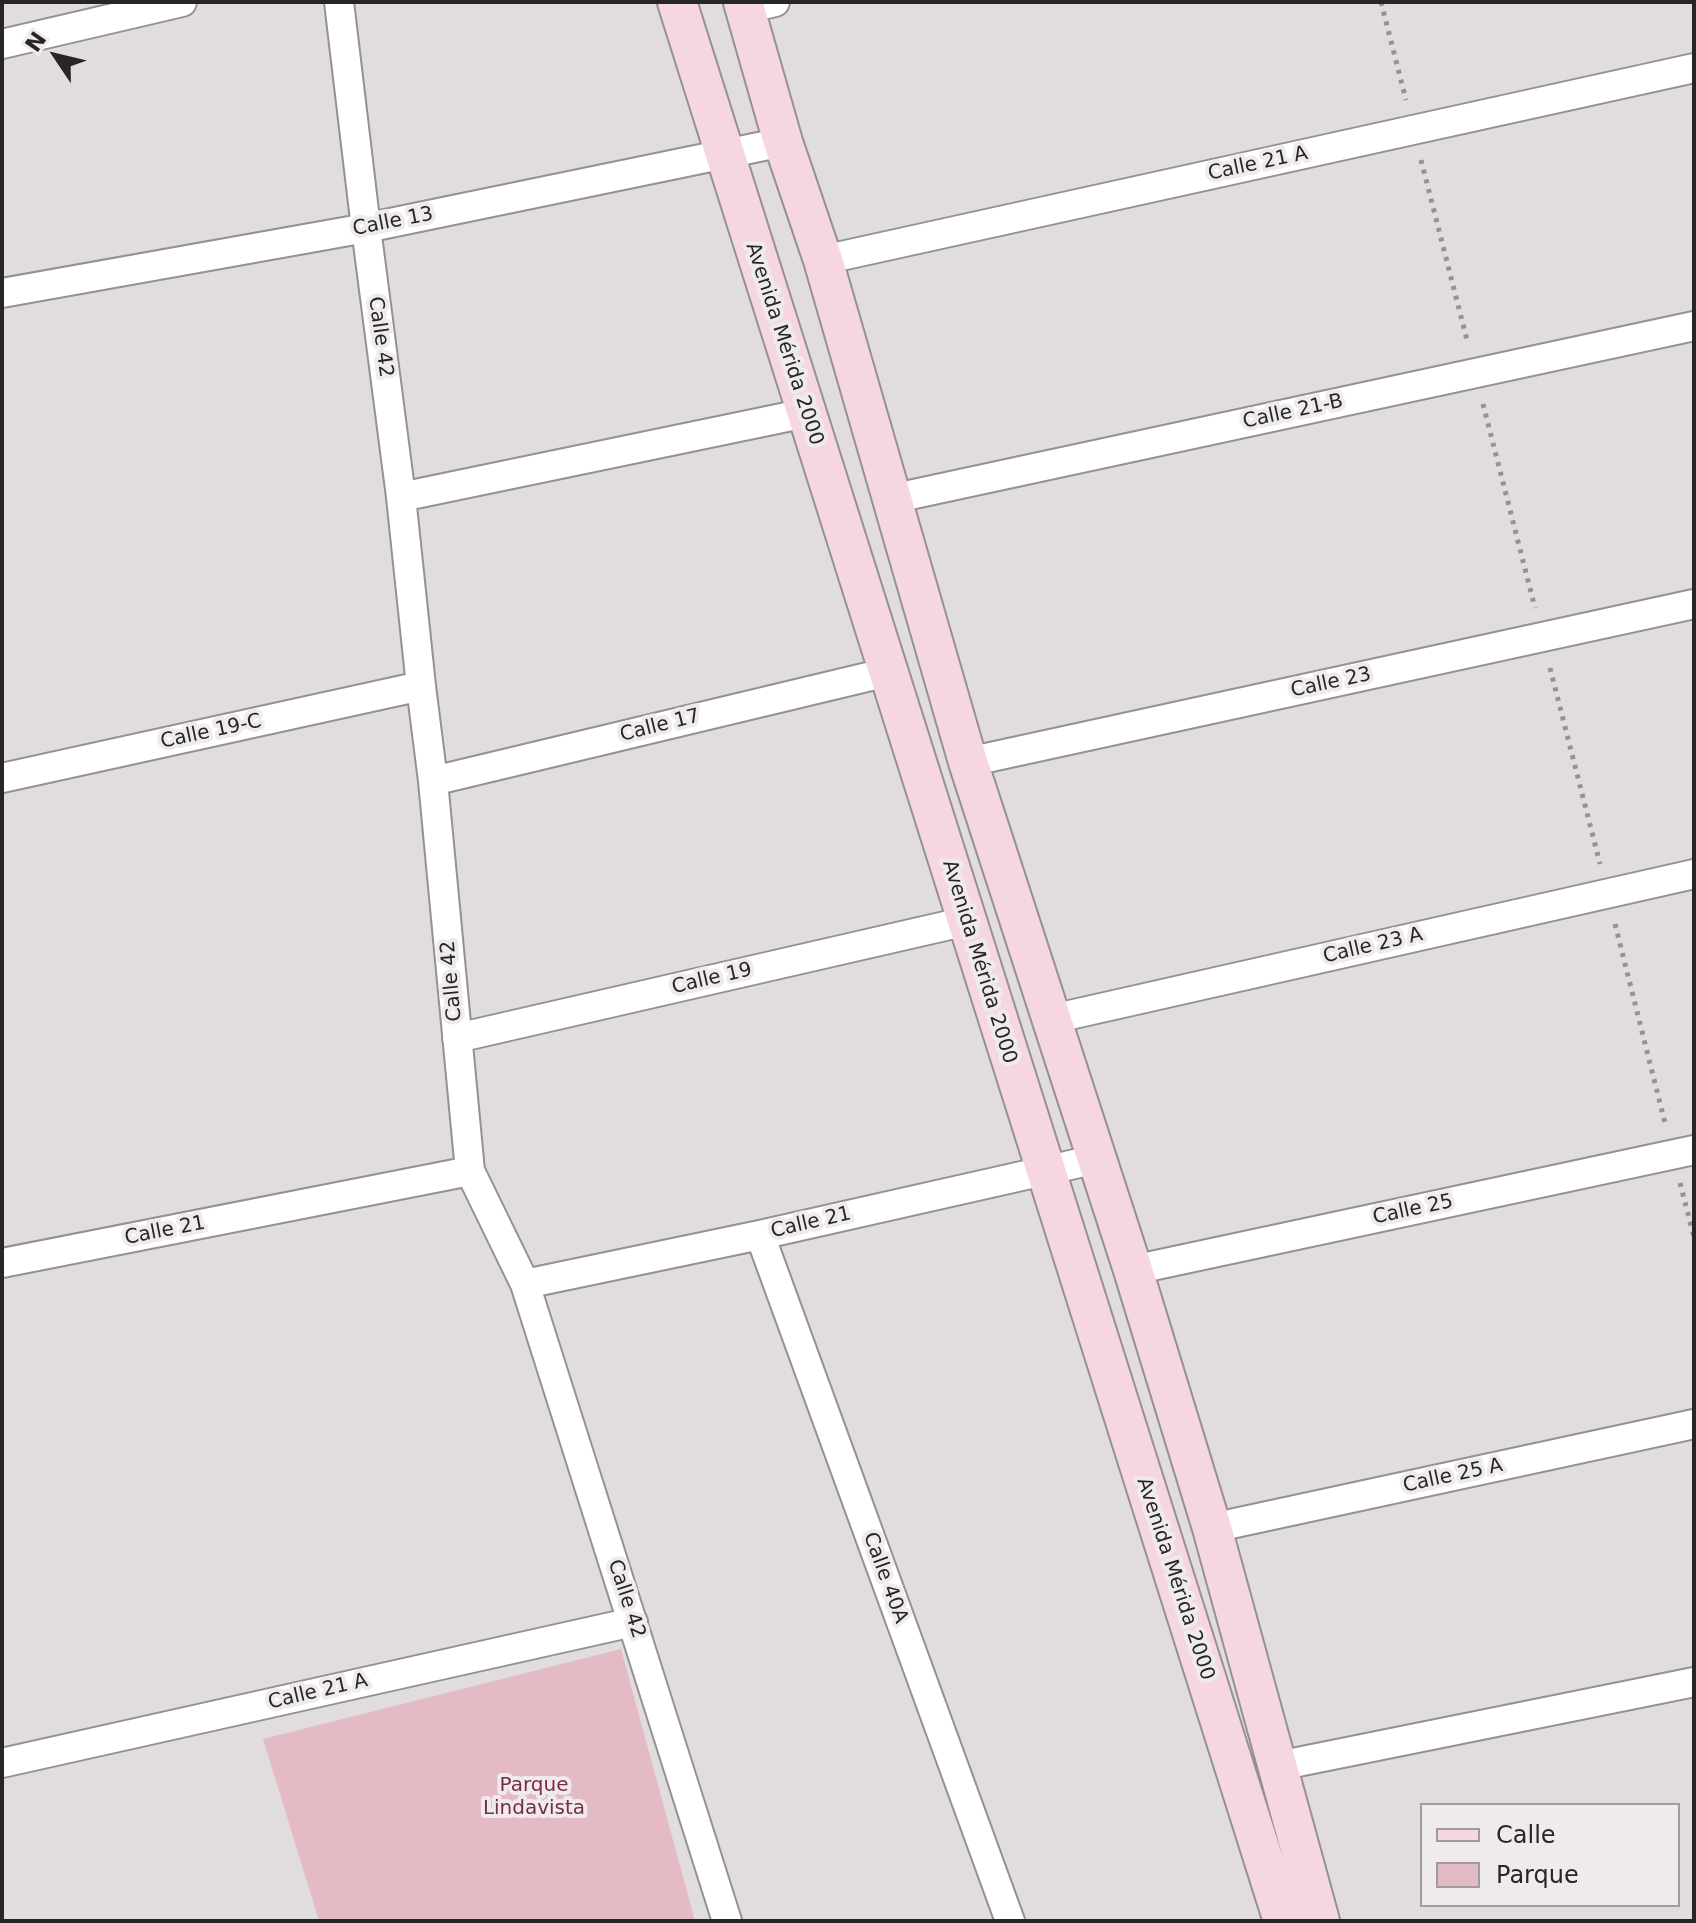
<!DOCTYPE html>
<html>
<head>
<meta charset="utf-8">
<style>
	body { margin:0 }
	#map { position:relative; width:1696px; height:1923px; overflow:hidden; background:#e1ddde; font-family:"DejaVu Sans",sans-serif }
	canvas { display:block }
	.frame { position:absolute; inset:0; border:4px solid #272525; pointer-events:none }
	.legend { position:absolute; left:1420px; top:1803px; width:260px; height:104px; box-sizing:border-box; background:#efebec; border:2px solid #9f9c9c; margin:0; padding:10px 14px; list-style:none; font-size:24px; color:#272525 }
	.legend li { display:flex; align-items:center; gap:16px; height:40px }
	.legend b { width:40px; border:2px solid #9f9c9c }
	.north { position:absolute; left:16px; top:16px; width:80px; height:80px; -webkit-text-stroke:6px #efebec; paint-order:stroke; rotate:305deg; font-size:22px; font-weight:700; line-height:32px; text-align:center; color:#272525 }
	.north::after { content:''; display:block; margin:auto; width:28px; height:36px; background:#272525; clip-path:polygon(50% 0,100% 100%,50% 72%,0 100%) }
</style>
</head>
<body>
<div id="map">
<canvas width="1696" height="1923"></canvas>
<div class="frame"></div>
<ul class="legend">
<li><b style="height:10px;background:#f6d7e1"></b>Calle</li>
<li><b style="height:22px;background:#e4bbc5"></b>Parque</li>
</ul>
<div class="north">N</div>
</div>
<script>
const g = document.querySelector('canvas').getContext('2d');
g.lineJoin = 'round';
function fill(path, color) { g.fillStyle = color; g.fill(path, 'evenodd'); }
function strokePath(path, color, width, dash) { g.strokeStyle = color; g.lineWidth = width; g.lineCap = dash ? 'butt' : 'round'; g.setLineDash(dash || []); g.stroke(path); }
function write(font, color, halo, rows, align = 'center') {
  g.font = font + ' "DejaVu Sans",sans-serif'; g.lineWidth = 8; g.setLineDash([]); g.textBaseline = 'middle'; g.strokeStyle = halo; g.fillStyle = color; for (const [text, x, y, turn = 0] of rows) {
    g.save(); g.translate(x, y); g.rotate((+turn || 0) * Math.PI / 180); g.textAlign = isNaN(turn) ? turn : align; if (halo) g.strokeText(text, 0, 0); g.fillText(text, 0, 0); g.restore();
  }
}
fill(new Path2D(`
	M621,1649L695,1921H319L263,1739Z`), '#e4bbc5');
const minor = new Path2D(`
	M339,2L366,228L401,497L421,686L433,781L470,1171L525,1284L727,1921
	M745,9L775,2
	M2,44L182,2
	M823,260L1694,68
	M2,293L366,228L783,142
	M401,497L806,413
	M891,499L1694,326
	M968,762L1694,604
	M2,778L421,686
	M433,781L888,672
	M1052,1019L1694,874
	M457,1038L967,921
	M760,1235L1010,1921
	M2,1263L470,1171
	M1133,1270L1694,1150
	M525,1284L760,1235L1097,1159
	M1212,1528L1694,1424
	M2,1763L633,1622
	M1278,1766L1694,1682`);
const secondary = new Path2D(`
	M677,2L1283,1921
	M743,2L783,142L823,260L968,762L1133,1270L1212,1528L1320,1921`);
strokePath(minor, '#959192', 32);
strokePath(secondary, '#959192', 42);
strokePath(new Path2D(`
	M1381,2L1406,100
	M1421,160L1468,344
	M1483,404L1535,608
	M1550,668L1600,864
	M1615,924L1666,1127
	M1680,1183L1694,1237`), '#959293', 5, [4, 6]);
strokePath(minor, '#fff', 28);
strokePath(secondary, '#f6d7e1', 38);
write('20px', '#272525', '#efebec', [
	["Calle 21 A",1258,164,-12],
	["Calle 13",393,222,-11],
	["Calle 42",380,337,82],
	["Avenida Mérida 2000",784,344,72],
	["Calle 21-B",1293,412,-12],
	["Calle 23",1331,683,-12],
	["Calle 17",660,726,-14],
	["Calle 19-C",211,732,-12],
	["Calle 23 A",1373,946,-13],
	["Avenida Mérida 2000",979,962,73],
	["Calle 19",712,979,-13],
	["Calle 42",452,981,-95],
	["Calle 25",1413,1210,-12],
	["Calle 21",811,1223,-13],
	["Calle 21",165,1231,-11],
	["Calle 25 A",1453,1476,-12],
	["Calle 40A",885,1578,70],
	["Avenida Mérida 2000",1175,1579,72],
	["Calle 42",626,1599,72],
	["Calle 21 A",318,1692,-13]
]);
write('20px', '#792c48', '#efebec', [
	["Parque",534,1786],
	["Lindavista",534,1809]
]);
</script>
</body>
</html>
